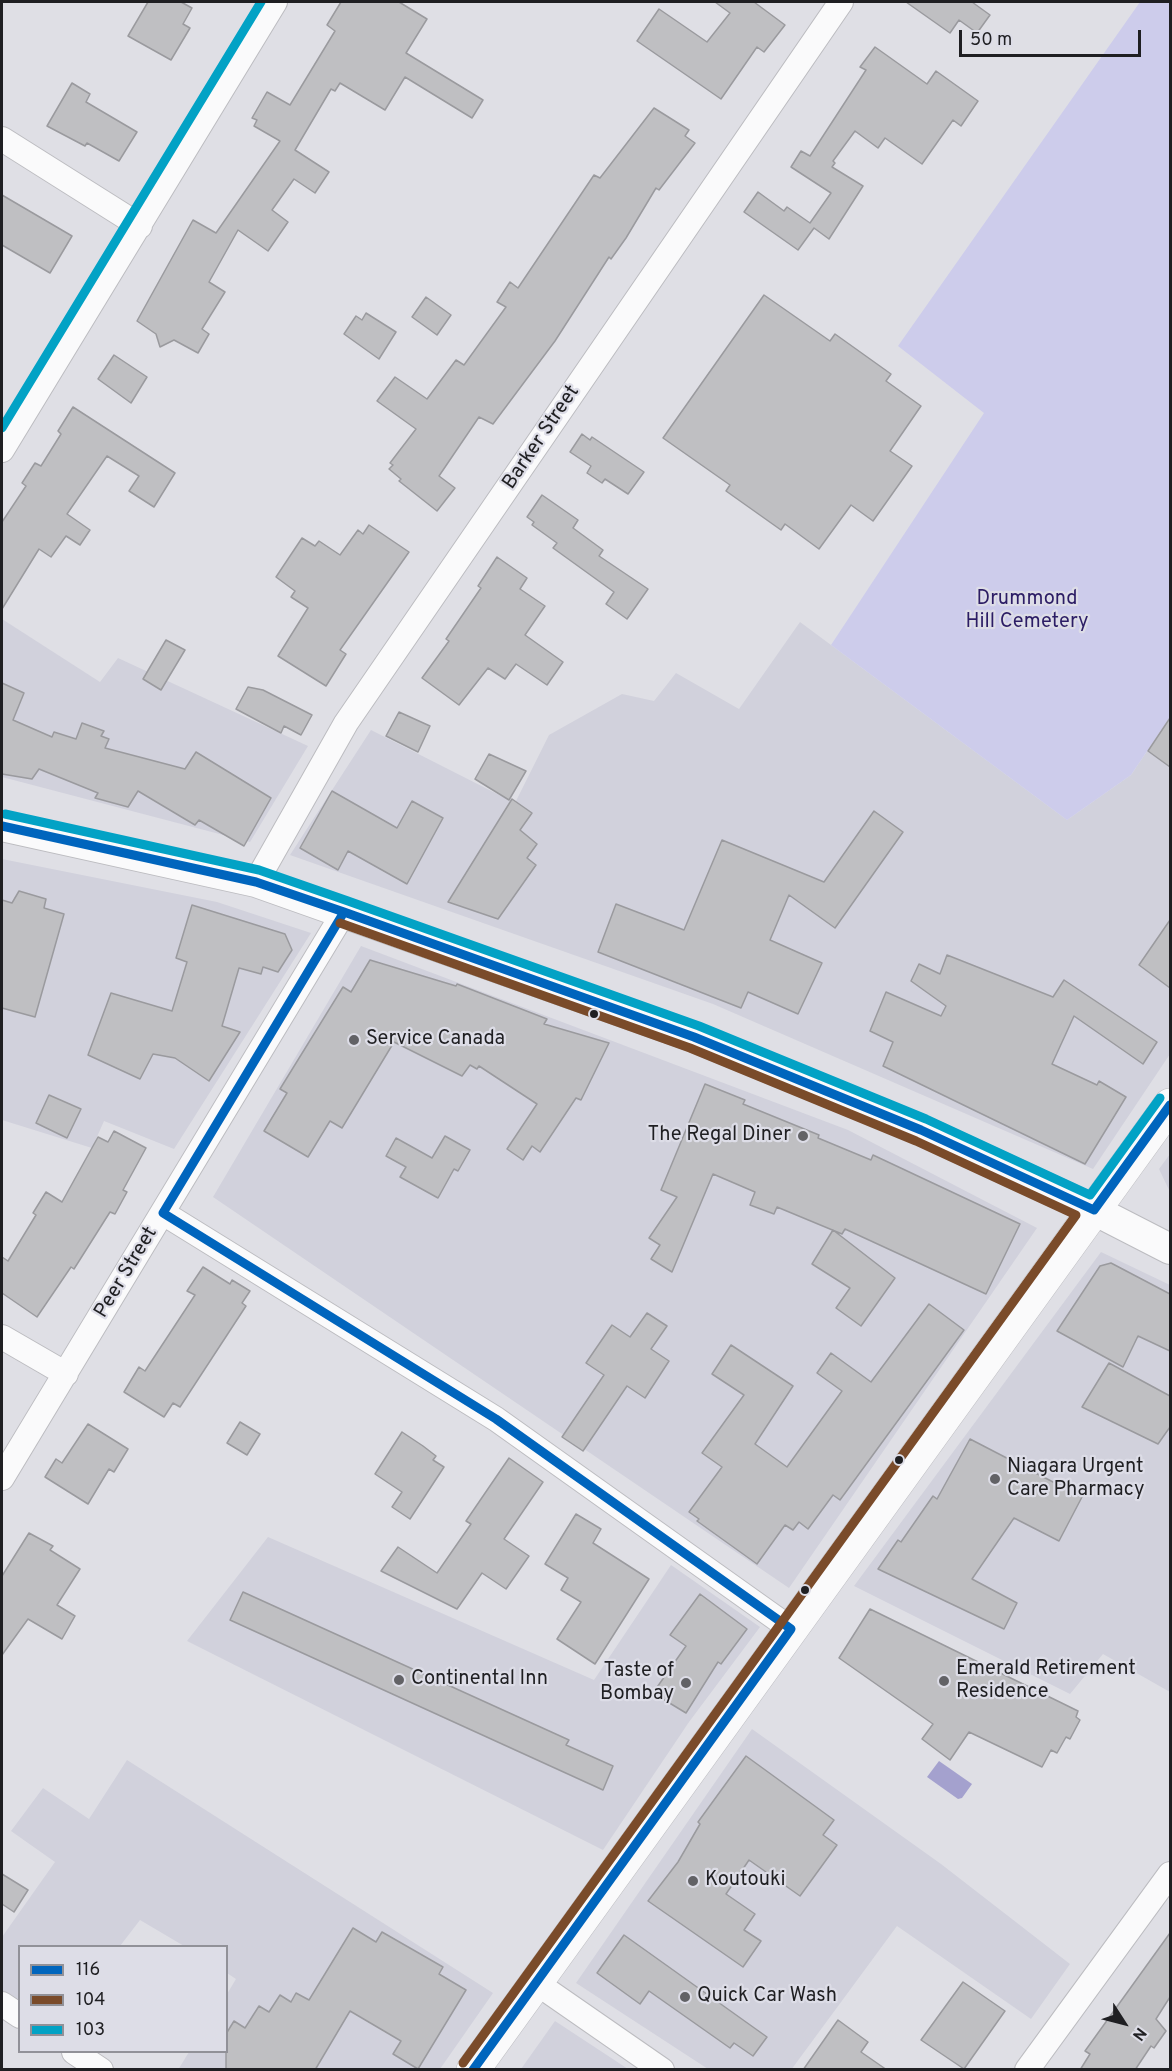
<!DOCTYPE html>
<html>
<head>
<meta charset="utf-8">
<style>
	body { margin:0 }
	#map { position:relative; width:1172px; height:2071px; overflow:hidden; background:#dfdfe5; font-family:Overpass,sans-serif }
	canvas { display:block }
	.frame { position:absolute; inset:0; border:3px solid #1f1f22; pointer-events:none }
	.legend { position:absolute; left:18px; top:1945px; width:210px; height:108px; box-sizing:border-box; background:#dddde7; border:2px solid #919198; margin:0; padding:8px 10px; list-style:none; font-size:18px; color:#1f1f22 }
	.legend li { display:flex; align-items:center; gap:12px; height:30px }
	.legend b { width:30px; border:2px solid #919198 }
	.north { position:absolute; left:1094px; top:1993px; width:60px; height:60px; -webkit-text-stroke:4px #dddde7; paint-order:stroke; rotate:126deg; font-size:16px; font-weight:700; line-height:24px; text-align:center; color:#1f1f22 }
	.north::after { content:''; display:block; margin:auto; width:21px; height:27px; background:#1f1f22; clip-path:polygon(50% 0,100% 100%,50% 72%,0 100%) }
	.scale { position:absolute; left:959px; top:30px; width:182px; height:27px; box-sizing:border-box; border:3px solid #1f1f22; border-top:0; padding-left:8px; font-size:18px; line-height:21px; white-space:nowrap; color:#1f1f22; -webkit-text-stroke:4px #dddde7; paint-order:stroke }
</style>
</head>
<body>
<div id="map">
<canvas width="1172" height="2071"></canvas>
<div class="frame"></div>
<ul class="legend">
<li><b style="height:8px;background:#0065bd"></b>116</li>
<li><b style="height:8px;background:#7a4b2a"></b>104</li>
<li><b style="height:8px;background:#02a2c5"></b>103</li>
</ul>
<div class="north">N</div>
<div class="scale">50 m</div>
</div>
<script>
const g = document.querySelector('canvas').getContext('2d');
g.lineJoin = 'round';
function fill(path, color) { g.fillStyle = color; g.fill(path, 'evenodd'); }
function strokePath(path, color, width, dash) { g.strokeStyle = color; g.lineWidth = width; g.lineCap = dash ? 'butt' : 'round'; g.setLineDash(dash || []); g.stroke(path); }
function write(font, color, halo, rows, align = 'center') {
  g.font = font + ' Overpass,sans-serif'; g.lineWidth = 4.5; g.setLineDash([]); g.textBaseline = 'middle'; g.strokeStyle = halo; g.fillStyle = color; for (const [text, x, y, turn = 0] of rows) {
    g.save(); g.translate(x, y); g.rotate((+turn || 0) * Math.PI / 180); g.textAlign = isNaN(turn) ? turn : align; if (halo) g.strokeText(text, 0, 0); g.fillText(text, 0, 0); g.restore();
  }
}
fill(new Path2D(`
	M2,619L100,682L118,658L308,746L250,842L2,777Z
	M800,622L1067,820L1131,775L1170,717V1054L1093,1169L713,1004L290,855L371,730L515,803L549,735L622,694L654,701L676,673L739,709Z
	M2,859L217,902L311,933L174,1149L104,1121L92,1148L2,1120Z
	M361,946L848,1130L1037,1228L789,1588L213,1197Z
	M1170,1154V1192L1159,1169Z
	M1101,1252L1170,1285V1692L1103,1654L1070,1694L854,1586Z
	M268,1537L594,1680L671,1565L760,1627L689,1722L603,1850L187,1641Z
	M752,1729L941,1864L1070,1964L1031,2019L897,1926L791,2070L708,2069L576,1983Z
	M127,1760L493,1993L440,2069L178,2070L189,2052H226L227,1994L236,1979L227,1973L226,1946H184L140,1920L120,1946H20L19,2003L2,1991V1937L55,1862L11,1831L43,1788L89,1819Z
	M555,2021L628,2069H521Z`), '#d1d1dc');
fill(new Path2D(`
	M1140,2H1170V717L1131,775L1067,820L831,645L984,413L898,346Z`), '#cdcceb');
fill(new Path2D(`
	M939,1761L972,1784L962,1798L958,1799L927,1777Z`), '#a4a1ce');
const building = new Path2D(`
	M148,2H181L192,8L183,24L190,28L171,60L128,36Z
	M341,2H399L427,19L406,53L483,100L472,118L405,77L385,110L340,83L335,91L331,89L295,150L329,172L315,193L294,179L272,210L288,222L268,251L238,230L209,282L225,292L202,329L209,334L198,353L174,340L160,347L156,334L137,321L193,220L216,233L280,141L254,126L257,120L252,118L267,92L290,105L335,31L327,25Z
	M715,2H754L785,25L764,52L757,47L721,99L637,41L659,9L707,42L730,13Z
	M906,2H972L990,15L977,33L959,20L950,33Z
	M875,47L927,84L936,71L978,101L961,126L953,120L922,164L885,138L878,148L855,131L833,161L835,163L832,167L863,186L829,239L814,228L798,250L744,212L758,192L784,211L787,207L810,223L831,193L791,167L801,151L810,156L866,70L860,67Z
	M72,83L90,94L86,102L137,132L119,161L87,143L85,146L47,126Z
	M654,108L689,130L685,136L695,143L659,190L656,188L626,238L611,259L609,257L555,341L493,424L479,417L439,476L455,488L437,511L399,481L401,479L389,469L393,465L390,463L416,429L377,401L395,377L427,399L456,360L464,365L506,307L497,302L510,282L518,288L594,175L600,178Z
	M2,195L72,236L50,273L2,245Z
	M764,295L830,341L835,334L891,374L886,381L921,406L890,451L912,466L873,521L851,505L819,549L785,524L781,530L726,491L730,485L663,438Z
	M426,297L451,315L437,335L412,317Z
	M366,313L396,332L379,359L344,334L356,316L362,320Z
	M114,355L147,377L131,403L98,379Z
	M73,407L175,473L154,507L129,491L139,476L107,456L67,514L90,530L80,545L66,536L51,557L39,549L2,609V522L26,486L22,483L35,463L41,466L61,434L58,431Z
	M582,434L590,440L592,437L644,472L628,494L605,479L602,483L587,473L591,466L570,452Z
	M542,495L578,520L573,528L603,550L599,556L648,589L627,619L606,604L614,592L553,548L557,543L532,525L534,522L527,517Z
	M369,525L409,552L340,650L346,654L326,686L278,656L308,608L291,597L295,591L276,577L302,538L315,546L319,541L340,555L358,530L363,534Z
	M497,557L527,578L520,589L545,606L525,635L563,662L547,685L516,664L505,679L488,668L459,705L422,678L449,641L446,639L481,588L478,586Z
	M166,640L185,650L161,690L143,679Z
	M2,683L24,693L13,720L52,737L54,732L76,739L82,723L104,731L101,736L109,739L105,748L185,769L196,752L271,798L244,846L199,820L195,825L138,791L128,807L95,798L98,793L39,769L32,779L2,774Z
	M248,687L263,690L312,715L301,735L284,726L281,733L236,709Z
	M399,712L430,726L418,752L386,736Z
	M1170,718V767L1148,751Z
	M489,754L526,771L509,800L475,779Z
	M332,791L397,828L412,801L443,818L407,884L348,851L338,870L300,848Z
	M512,799L532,813L520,830L537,844L527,858L536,865L498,919L448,902Z
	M874,811L903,832L835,928L789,895L770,940L822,963L798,1014L748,992L741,1008L598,952L616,904L684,930L722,840L824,882Z
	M19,891L46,899L44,908L64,914L35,1017L2,1008V900L12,903Z
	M192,905L285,934L292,950L278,972L263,967L261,974L239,968L222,1026L240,1032L209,1081L175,1058L153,1054L140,1079L88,1055L111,993L172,1011L187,962L176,958Z
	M1170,920V988L1139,965Z
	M947,955L1053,997L1064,980L1157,1042L1143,1064L1074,1016L1052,1064L1097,1085L1099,1081L1126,1097L1085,1164L883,1066L893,1042L870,1031L886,992L941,1016L946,1006L911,981L919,964L940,974Z
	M370,960L456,986L457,984L547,1019L544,1024L609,1043L581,1100L576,1098L540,1152L532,1146L523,1160L507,1149L537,1104L479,1066L477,1069L470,1065L462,1076L394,1042L342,1128L330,1121L308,1157L264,1131L287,1093L280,1089L343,987L351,992Z
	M705,1084L745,1100L743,1104L819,1135L818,1138L871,1160L873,1155L1020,1224L986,1294L845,1229L842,1234L777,1207L774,1214L750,1205L755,1192L713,1174L672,1272L651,1259L660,1245L649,1238L677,1197L661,1190Z
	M49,1095L81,1109L67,1138L36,1123Z
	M114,1131L146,1148L123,1190L127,1192L115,1214L110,1212L74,1269L71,1267L37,1317L2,1293V1257L8,1261L36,1215L33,1213L46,1192L62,1202L98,1137L108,1142Z
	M445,1136L470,1150L458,1171L454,1169L438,1198L400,1177L406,1167L386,1156L396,1138L432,1158Z
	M833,1230L895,1278L861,1326L836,1308L850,1288L812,1264Z
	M1111,1263L1170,1294V1351L1138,1336L1123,1367L1057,1331L1100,1266Z
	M203,1267L230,1284L232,1280L250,1291L242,1303L246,1306L180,1407L173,1403L164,1417L124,1392L139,1367L145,1371L195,1295L187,1291Z
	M929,1304L964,1330L840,1500L833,1495L808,1529L799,1522L793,1530L785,1525L757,1564L697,1521L699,1519L689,1512L722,1467L702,1453L744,1395L712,1374L731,1345L793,1386L755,1444L787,1467L842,1391L817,1373L831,1353L871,1382Z
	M647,1313L667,1326L651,1349L669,1361L645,1398L627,1386L583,1451L562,1437L604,1375L586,1363L612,1325L630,1337Z
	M1109,1363L1170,1396V1427L1158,1444L1082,1407Z
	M240,1422L260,1434L247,1455L227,1443Z
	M88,1424L128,1449L114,1472L109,1469L88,1504L45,1477L56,1459L62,1463Z
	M402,1432L423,1446L436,1456L433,1460L444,1467L410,1519L392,1507L402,1492L375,1474Z
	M970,1439L1082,1497L1059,1541L1014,1518L972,1579L1017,1603L1004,1629L878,1569L898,1540L901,1542L933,1496L937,1499Z
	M509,1458L543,1482L504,1539L529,1556L506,1589L482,1573L457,1609L381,1571L398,1547L437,1573L471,1524L466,1521Z
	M576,1514L601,1529L593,1543L649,1579L595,1664L557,1639L581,1602L561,1590L568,1578L545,1564Z
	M29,1533L53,1546L50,1550L80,1569L57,1605L75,1616L62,1639L28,1619L2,1655V1576Z
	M243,1592L569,1740L566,1745L613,1766L603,1790L230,1620Z
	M700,1594L747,1629L721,1664L718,1662L686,1713L653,1693L686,1646L670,1635Z
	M870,1609L1078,1711L1076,1717L1080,1720L1070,1739L1066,1737L1057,1753L1051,1750L1042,1767L969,1732L950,1760L922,1739L933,1724L839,1658Z
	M746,1756L834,1820L823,1835L837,1845L800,1896L749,1860L726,1894L755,1914L744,1930L761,1941L743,1967L648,1901L678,1862L700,1824L698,1822Z
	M2,1874L28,1890L14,1912L2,1904Z
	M353,1928L376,1942L382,1932L443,1967L439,1974L466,1990L418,2069L393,2054L401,2041L350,2011L315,2070H226V2034L234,2021L245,2028L259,2006L269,2012L280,1995L291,2002L296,1993L309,2000Z
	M1170,1933V1997L1156,2019L1166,2031L1154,2048L1151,2046L1135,2070H1080L1090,2054L1085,2051Z
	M624,1935L767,2037L753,2056L734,2043L730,2048L649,1991L640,2004L597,1973Z
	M963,1982L1005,2011L964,2069L921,2040Z
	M838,2020L868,2042L861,2052L887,2070H803Z`);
fill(building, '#bfbfc2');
strokePath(building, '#9a9a9e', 1.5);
const minor = new Path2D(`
	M2,139L140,226
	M2,450L275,2
	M256,882L346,723L841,2
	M163,1213L496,1419L791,1629
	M2,1337L66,1374
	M2,1478L344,912
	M535,1982L662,2070
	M2,2004L20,2016
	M74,2052L101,2070
	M1027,2070L1170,1874`);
const tertiary = new Path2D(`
	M2,826L256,882L694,1037L921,1130L1094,1210L1170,1249`);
const secondary = new Path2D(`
	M473,2070L1170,1105`);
strokePath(minor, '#bcbcc0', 26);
strokePath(tertiary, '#bcbcc0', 32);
strokePath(secondary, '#bcbcc0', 34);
strokePath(minor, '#fafafb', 24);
strokePath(tertiary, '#fafafb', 30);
strokePath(secondary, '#fafafb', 33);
strokePath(new Path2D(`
	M2,826L256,882L344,912L694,1037L921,1130L1094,1210L1170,1105
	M344,912L163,1213L496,1419L791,1629L473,2070`), '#0065bd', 9);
strokePath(new Path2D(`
	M340,923L690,1048L916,1141L1076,1215L463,2063`), '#7a4b2a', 9);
strokePath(new Path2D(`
	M2,428L261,2
	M5,814L259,870L348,901L699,1026L926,1119L1090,1195L1160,1098`), '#02a2c5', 9);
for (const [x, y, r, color] of [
	[594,1014,5,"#1f1f22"],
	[354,1040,6,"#626266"],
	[803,1136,6,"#626266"],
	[899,1460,5,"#1f1f22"],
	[995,1479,6,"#626266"],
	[805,1590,5,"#1f1f22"],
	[399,1680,6,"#626266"],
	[944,1681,6,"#626266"],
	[686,1683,6,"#626266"],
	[693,1881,6,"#626266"],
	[685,1997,6,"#626266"]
]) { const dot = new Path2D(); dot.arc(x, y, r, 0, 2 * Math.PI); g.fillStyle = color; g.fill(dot); strokePath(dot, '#dddde7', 2); }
write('20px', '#1f1f22', '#dddde7', [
	["Barker Street",542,438,-56],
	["Peer Street",127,1273,-59]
]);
write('20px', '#2c1d65', '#dddde7', [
	["Drummond",1027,600],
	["Hill Cemetery",1027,623]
]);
write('20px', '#1f1f22', '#dddde7', [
	["Service Canada",366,1040],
	["The Regal Diner",791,1136,"right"],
	["Niagara Urgent",1007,1468],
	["Care Pharmacy",1007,1491],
	["Emerald Retirement",956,1670],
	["Residence",956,1693],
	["Taste of",674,1672,"right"],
	["Bombay",674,1695,"right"],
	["Continental Inn",411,1680],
	["Koutouki",705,1881],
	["Quick Car Wash",697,1997]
], 'left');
</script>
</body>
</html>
